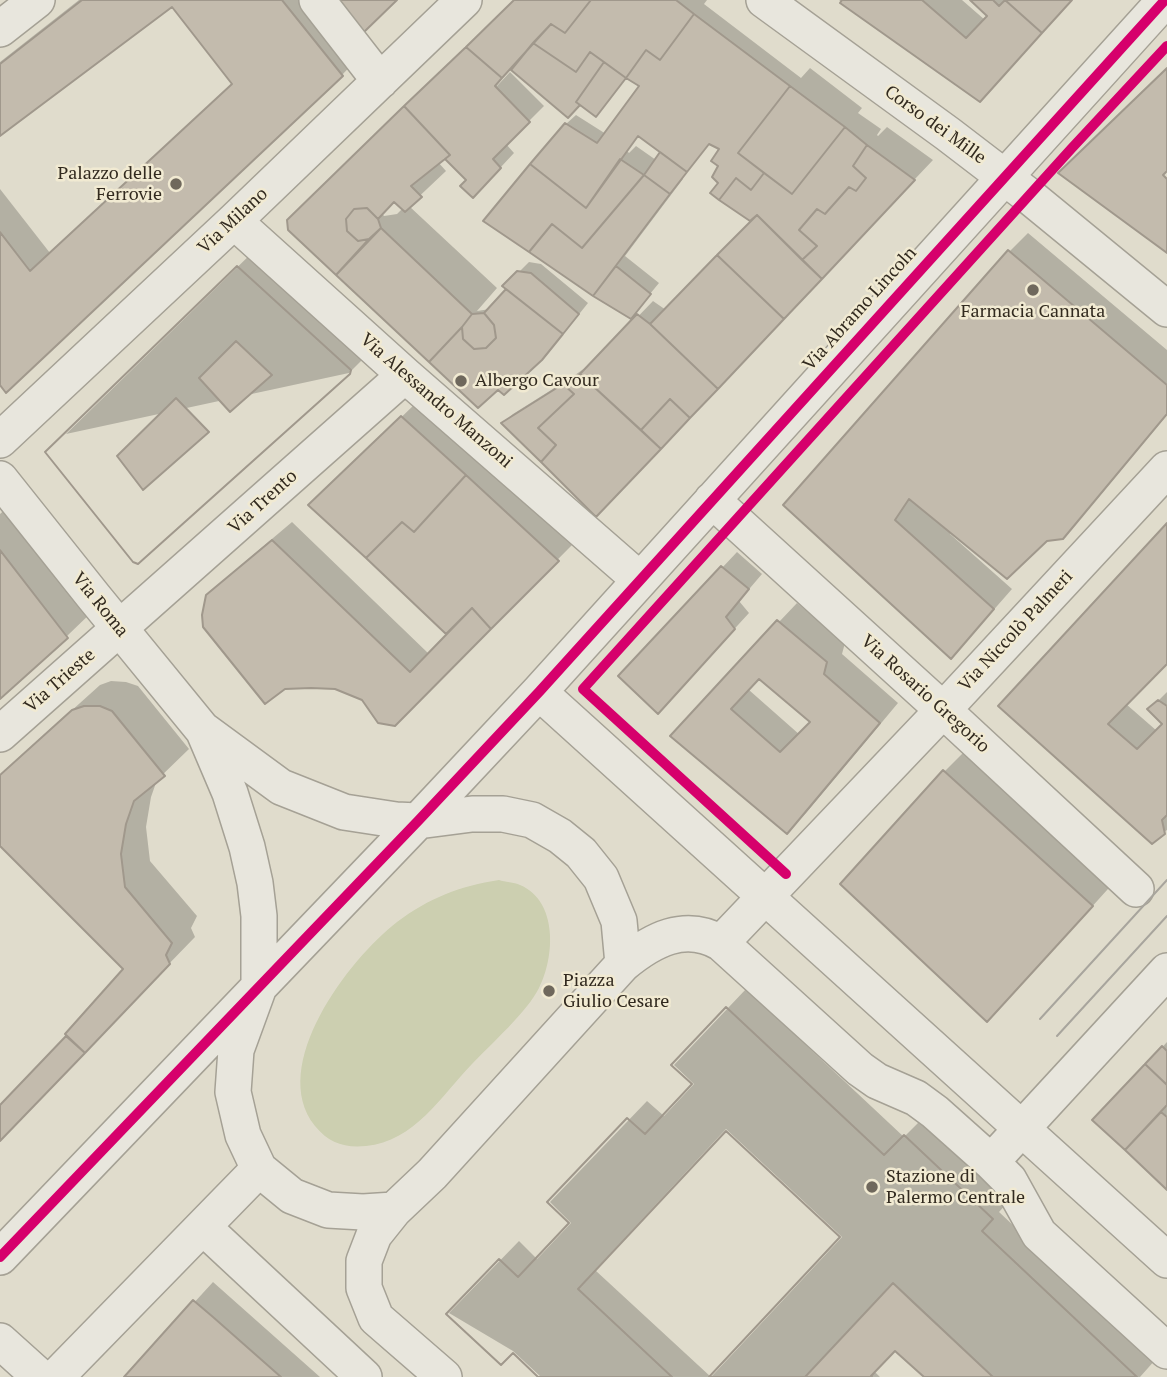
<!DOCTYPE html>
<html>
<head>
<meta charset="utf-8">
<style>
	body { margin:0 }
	canvas { display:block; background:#e0dccc }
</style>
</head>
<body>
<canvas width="1167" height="1377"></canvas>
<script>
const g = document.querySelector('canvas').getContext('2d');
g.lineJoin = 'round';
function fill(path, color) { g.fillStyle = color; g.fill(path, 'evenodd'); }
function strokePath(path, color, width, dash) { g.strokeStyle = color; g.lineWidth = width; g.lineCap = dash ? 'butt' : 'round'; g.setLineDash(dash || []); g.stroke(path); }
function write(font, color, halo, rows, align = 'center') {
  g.font = font + ' "PT Serif",serif'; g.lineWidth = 5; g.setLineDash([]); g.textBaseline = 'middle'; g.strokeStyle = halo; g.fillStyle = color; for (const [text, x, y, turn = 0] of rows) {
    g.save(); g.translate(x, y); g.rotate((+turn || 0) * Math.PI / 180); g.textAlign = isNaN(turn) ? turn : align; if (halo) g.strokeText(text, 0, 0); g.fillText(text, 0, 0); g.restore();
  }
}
fill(new Path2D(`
	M499,880C505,882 514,882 520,885C558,901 555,957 539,988C527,1012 492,1043 472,1064C442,1095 414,1142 366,1146C344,1148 329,1143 315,1126C267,1066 349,959 397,922C429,898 460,886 499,880Z`), '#cccfb0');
fill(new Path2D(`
	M79,0H316L360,56L342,75L0,383V189L50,253L234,83L173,4L0,134V62Z
	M516,0H707L704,4L801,78L810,68L862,108L858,113L881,129L877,135L878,136L887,127L933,160L611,500L503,423L513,414L575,375L595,361L653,301L666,310L759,215L720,183L721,149L710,142L682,178L683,179L625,256L659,283L631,317L594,294L566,124L576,115L606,134L641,86L626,76L518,63L516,61L494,83L497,86L510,72L544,106L506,144L514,153L487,182L468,179L445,156L438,162L446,171L409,206L497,288L477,311L490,309L508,289L505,286L529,262L541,264L588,303L556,343L541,358L498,388L478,406L290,229ZM640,134L663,151L656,160L636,146L629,153L627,151ZM394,201L403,208L397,214L384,216L382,213Z
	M839,0H962L985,20L990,16L972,0H1071L980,100Z
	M1028,233L1167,350V415L1081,518L1062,537L952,531L950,534L1012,589L969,638L950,657L785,504L1009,252Z
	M257,248L369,353L349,373L66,434Z
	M417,402L572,545L395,724L363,698L207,596L227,577L292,522L429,654L456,627L311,505Z
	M10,505L93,611L67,636L0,697V514Z
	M1167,525V662L1126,704L1157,731L1164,724L1150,709L1167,692V830L1164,832L1000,706Z
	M737,552L762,574L739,601L749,613L672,697L620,676Z
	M797,603L845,643L842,654L898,703L806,813L787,832L672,735ZM760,677L813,722L800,735L749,690Z
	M111,681L126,682L138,686L189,749L157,780L151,797L146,827L150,861L197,916L191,928L195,937L0,1138V1108L69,1036L125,969L0,843V775L100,685Z
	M970,746L1117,879L1013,994L842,884L945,771Z
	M746,989L904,1137L924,1117L1011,1199L999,1212L1156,1359L1140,1377H927L895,1348L874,1371L880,1377H711L842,1237L726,1129L595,1270L711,1377H541L513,1351L449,1313L519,1241L537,1259L571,1223L550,1202L647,1101L664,1116L694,1084L674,1065Z
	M1167,1042V1187L1095,1120Z
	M213,1282L320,1377H126Z`), '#0003');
const building = new Path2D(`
	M82,0H282L343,76L6,393L0,385V232L30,271L232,84L172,7L0,136V64Z
	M339,0H397L364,32Z
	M514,0H591L565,33L551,24L502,78L466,47Z
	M591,0H676L694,14L660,60L646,50L626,78L590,52L576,72L533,43L551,24L565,33Z
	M842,0H922L966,38L987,16L970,0H993L999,6L1005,0L1042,33L980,102L840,3Z
	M1005,0H1072L1042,33Z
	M694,14L790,86L738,153L764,173L751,190L736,178L719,200L710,193L718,183L712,177L718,166L711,161L719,149L709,144L687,172L638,136L586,208L530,164L565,123L597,143L639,86L626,78L646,50L660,60Z
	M533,43L576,72L590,52L604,62L576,102L580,105L568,118L511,70Z
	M466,47L502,78L495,86L530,122L493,159L501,168L473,198L460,186L466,180L445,159L450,155L404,106Z
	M604,62L626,78L596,117L576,102Z
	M1167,68V171L1163,175L1167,179V253L1058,173Z
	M790,86L845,127L792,194L738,153Z
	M404,106L450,155L411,186L422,197L405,212L394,202L378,219L367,208L354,209L346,219L347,231L358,241L369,239L336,275L288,230L287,220Z
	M845,127L867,145L853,166L866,178L856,191L849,187L825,214L817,209L799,230L817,246L802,260L757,215L750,221L719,200L736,178L751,190L764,173L792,194Z
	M867,145L915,180L822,279L802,260L817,246L799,230L817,209L825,214L849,187L856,191L866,178L853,166Z
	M660,152L687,172L670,194L644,175Z
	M620,159L644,175L582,248L552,224L529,252L483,221L530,164L586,208Z
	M644,175L670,194L593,296L529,252L552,224L582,248Z
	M367,208L378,219L381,228L369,239L358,241L347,231L346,219L354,209Z
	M757,215L822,279L784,319L717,255Z
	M381,228L472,314L462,327L429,362L336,275Z
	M1008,250L1167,385V414L1063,539L1047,541L1007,579L909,499L895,520L994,609L951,659L783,505Z
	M717,255L784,319L718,389L650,324Z
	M237,266L351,370L350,374L138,564L133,562L45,452ZM236,341L272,375L230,412L199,378ZM176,398L209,432L143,490L117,456Z
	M237,266L351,370L350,374L138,564L133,562L45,452Z
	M616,266L651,294L631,319L593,296Z
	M517,271L531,273L579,314L563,334L502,286Z
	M506,289L563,334L542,360L504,395L498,390L478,408L429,362L462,327L463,339L474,349L486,348L496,338L494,325L484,313Z
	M484,313L494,325L496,338L486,348L474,349L463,339L462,327L472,314Z
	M637,314L650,324L718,389L690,418L670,399L641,430L580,374Z
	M580,374L661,449L596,517L541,462L556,445L538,428L574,394L563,384Z
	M563,384L574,394L538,428L556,445L541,462L501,423Z
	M670,399L690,418L661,449L641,430Z
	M401,416L466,475L414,532L402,522L366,558L308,505Z
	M466,475L559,561L491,629L472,608L446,634L366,558L402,522L414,532Z
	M1167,523V664L1108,724L1137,749L1162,724L1147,709L1158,700L1167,706V815L1162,820L1165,834L1152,844L998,706Z
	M272,540L410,672L472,608L491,629L395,726L378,723L362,700L335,689L311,688L285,689L265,704L203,627L202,615L206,595Z
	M0,550L68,638L0,699Z
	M721,566L749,589L726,617L735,629L658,714L618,676Z
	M777,620L827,662L824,674L880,723L787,834L670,736ZM759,679L810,722L780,752L731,709Z
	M84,706H100L112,711L165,776L134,801L126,824L121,854L125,887L172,943L166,955L170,964L85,1053L65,1034L123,969L0,846V775L72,710Z
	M943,770L1093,906L987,1022L840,884Z
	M726,1007L884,1155L904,1135L993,1219L982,1231L1137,1377H993L893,1283L805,1377H709L840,1237L726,1131L578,1289L672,1377H538L513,1353L501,1365L446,1314L499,1259L518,1277L569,1223L547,1202L627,1118L645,1134L692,1084L671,1065Z
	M726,1007L884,1155L904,1135L993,1219L982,1231L1137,1377H993L893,1283L805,1377H709L840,1237L726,1131L578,1289L672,1377H538L513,1353L501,1365L446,1314L499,1259L518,1277L569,1223L547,1202L627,1118L645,1134L692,1084L671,1065Z
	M66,1036L85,1053L0,1141V1105Z
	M1162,1046L1167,1051V1085L1145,1064Z
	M1145,1064L1167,1085V1105L1125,1150L1092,1120Z
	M1161,1112L1167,1117V1190L1125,1150Z
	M893,1283L914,1303L993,1377H924L895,1351L871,1376L872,1377H805Z
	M193,1300L213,1317L281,1377H124Z`);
fill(building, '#c3bbad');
strokePath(building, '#a0988c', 2);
const minor = new Path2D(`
	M317,0L380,81
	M764,0L948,134L1029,196L1167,309
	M0,29L37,0
	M234,221L405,375L640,580
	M0,440L234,221L464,0
	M0,479L94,597L202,729L281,787L344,812L396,820L418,821L472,814H503L532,820L560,836L581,853L601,878L619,921L623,964
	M712,500L943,710L1136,889
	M539,692L1167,1260
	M204,732L230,793L247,847L255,883L259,916V987L236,1050L233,1092L243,1135L259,1169L292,1196L328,1210L363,1212L394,1210
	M0,734L405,375
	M721,943L943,710L1167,469
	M991,1162L1009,1180L1039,1234L1167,1351
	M203,1227L364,1377
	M0,1257L418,821L539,692L1165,0
	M0,1341L40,1377
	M56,1377L259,1169
	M444,1377L376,1318L364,1288V1261L374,1235L394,1210L432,1174L623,964C652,940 685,922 721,943L860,1069L877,1081L916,1098L935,1112L991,1162L1167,971`);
strokePath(minor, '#a5a195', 38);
strokePath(minor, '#e8e6dd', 35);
strokePath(new Path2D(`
	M1040,1019L1167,880
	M1057,1036L1167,916`), '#a8a59d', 2);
strokePath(new Path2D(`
	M786,874L583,689L1071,149L1167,46
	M0,1257L418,821L539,692L1165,0`), '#d6006c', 10);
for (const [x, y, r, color] of [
	[176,184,7,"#6f685c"],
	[1033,290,7,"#6f685c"],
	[461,381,7,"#6f685c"],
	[549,991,7,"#6f685c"],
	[872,1187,7,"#6f685c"]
]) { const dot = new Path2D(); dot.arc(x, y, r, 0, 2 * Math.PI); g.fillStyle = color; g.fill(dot); strokePath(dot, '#f1ead2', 2.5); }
write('18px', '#322a1f', '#f1ead2', [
	["Corso dei Mille",935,125,36],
	["Via Milano",233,221,-43],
	["Via Abramo Lincoln",860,309,-48],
	["Via Alessandro Manzoni",436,401,41],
	["Via Trento",263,502,-42],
	["Via Roma",100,605,51],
	["Via Niccolò Palmeri",1016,631,-47],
	["Via Trieste",60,681,-41],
	["Via Rosario Gregorio",925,694,42]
]);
write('18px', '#322a1f', '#f1ead2', [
	["Palazzo delle",162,174,"right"],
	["Ferrovie",162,195,"right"],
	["Farmacia Cannata",1033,312,"center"],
	["Albergo Cavour",475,381],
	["Piazza",563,981],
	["Giulio Cesare",563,1002],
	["Stazione di",886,1177],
	["Palermo Centrale",886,1198]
], 'left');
</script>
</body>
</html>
